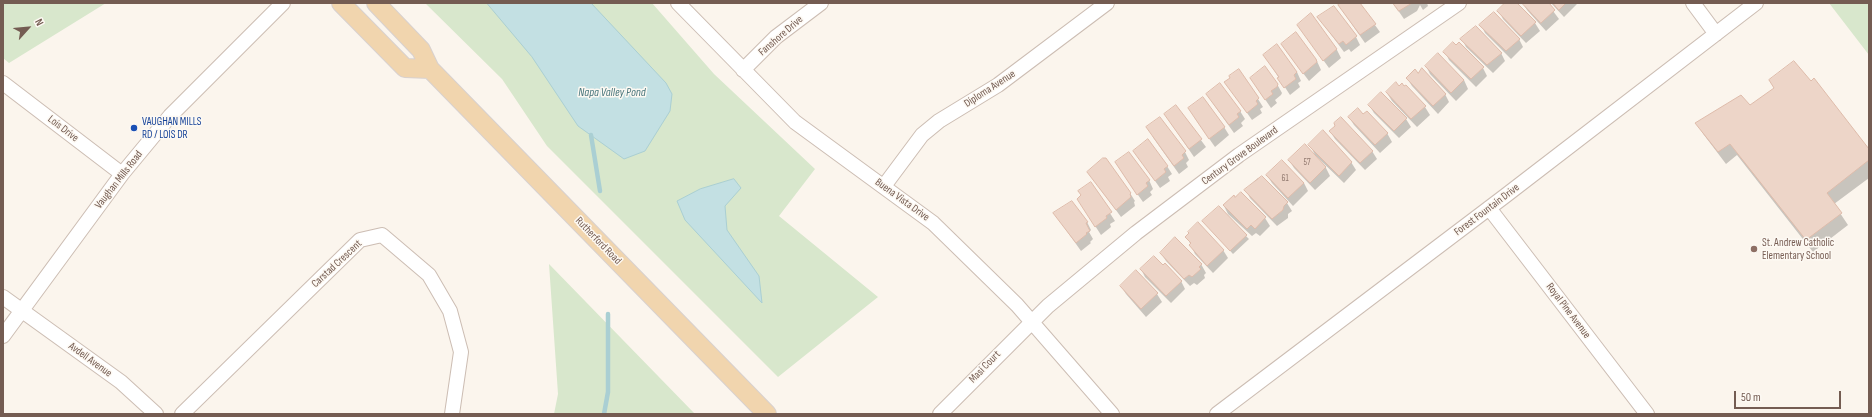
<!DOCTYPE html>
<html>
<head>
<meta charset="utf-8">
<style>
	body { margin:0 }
	#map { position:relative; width:1872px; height:417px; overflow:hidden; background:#fbf5ed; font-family:"Sofia Sans Condensed",sans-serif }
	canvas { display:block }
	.frame { position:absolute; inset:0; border:4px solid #745c52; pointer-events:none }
	.north { position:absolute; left:8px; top:8px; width:40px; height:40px; -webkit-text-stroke:3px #fdf9f3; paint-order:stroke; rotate:63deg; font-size:11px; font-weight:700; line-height:16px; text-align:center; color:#745c52 }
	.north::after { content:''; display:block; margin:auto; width:14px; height:18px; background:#745c52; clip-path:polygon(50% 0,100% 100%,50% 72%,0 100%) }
	.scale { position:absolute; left:1734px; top:391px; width:107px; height:18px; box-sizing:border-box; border:2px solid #745c52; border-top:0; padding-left:5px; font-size:12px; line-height:14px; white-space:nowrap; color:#745c52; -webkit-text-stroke:3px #fdf9f3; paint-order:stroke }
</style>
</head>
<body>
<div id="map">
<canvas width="1872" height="417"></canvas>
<div class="frame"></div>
<div class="north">N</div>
<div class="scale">50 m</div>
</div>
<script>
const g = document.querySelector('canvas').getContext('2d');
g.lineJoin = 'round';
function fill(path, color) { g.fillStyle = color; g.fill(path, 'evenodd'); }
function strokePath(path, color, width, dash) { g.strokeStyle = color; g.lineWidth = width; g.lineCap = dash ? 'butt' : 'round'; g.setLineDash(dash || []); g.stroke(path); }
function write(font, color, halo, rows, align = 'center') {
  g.font = font + ' "Sofia Sans Condensed",sans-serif'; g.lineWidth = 3; g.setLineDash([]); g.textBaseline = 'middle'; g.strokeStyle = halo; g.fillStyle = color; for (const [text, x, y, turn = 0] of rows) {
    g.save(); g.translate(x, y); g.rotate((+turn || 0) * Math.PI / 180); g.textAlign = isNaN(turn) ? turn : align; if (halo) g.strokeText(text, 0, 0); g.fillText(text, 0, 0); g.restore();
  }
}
fill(new Path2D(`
	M3,3H106L9,63L3,58Z
	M425,3H652L714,74L815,169L779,216L878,297L778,377L547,146L502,79Z
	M1829,3H1869V55Z
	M549,264L695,414H554L558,394Z`), '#d8e7cc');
const water = new Path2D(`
	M487,3H591L666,83L672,94L670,111L645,151L624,159L578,126L532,57Z
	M734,179L741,188L725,206L727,230L759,276L762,303L685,220L677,201L700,189Z`);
fill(water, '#c3e0e3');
strokePath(water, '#aacfd3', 1);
fill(new Path2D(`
	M1342,3H1359L1380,32L1365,43L1344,13L1339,5Z
	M1393,3H1427L1428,6L1423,10L1420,5L1417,11L1404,19Z
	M1506,3H1515L1535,23L1540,31L1526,43L1503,19L1499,11Z
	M1523,3H1547L1559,19L1546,31L1527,10Z
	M1551,3H1576L1577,4L1564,17Z
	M1318,17L1356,37L1360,45L1351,52L1349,49L1344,52Z
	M1298,25L1335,46L1341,58L1329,68Z
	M1481,25L1519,39L1523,47L1511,59L1485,33Z
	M1462,39L1501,53L1505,61L1493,73L1466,47Z
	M1282,45L1316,59L1321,70L1309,81Z
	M1456,47L1483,68L1487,76L1476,87L1449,60L1445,52Z
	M1264,55L1297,72L1301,81L1298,83L1300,87L1290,95Z
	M1438,55L1464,80L1468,89L1456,101L1430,74L1426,66Z
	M1418,74L1445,94L1449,102L1438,114L1412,86L1407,78Z
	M1810,82L1869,151V178L1834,204L1848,225L1813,252L1737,155L1726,164L1704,135L1697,124L1750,107Z
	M1226,83L1258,99L1263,107L1260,109L1262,113L1252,120Z
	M1277,84L1282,93L1281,95L1275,100L1277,103L1271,108L1256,86Z
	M1387,93L1425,107L1430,115L1417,127L1392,101Z
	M1212,102L1240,111L1245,119L1241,123L1243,126L1234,133Z
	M1369,105L1406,119L1411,127L1399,138L1374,113Z
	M1176,106L1206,147L1194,157L1170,122Z
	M1363,116L1387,133L1392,142L1380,153L1354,125L1349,117Z
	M1194,117L1224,127L1229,135L1215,147Z
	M1336,126L1372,151L1377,159L1365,170L1335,139L1330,131Z
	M1152,136L1185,152L1189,160L1186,163L1188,167L1179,174Z
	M1310,145L1351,162L1356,170L1344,183L1315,155Z
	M1305,146L1326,168L1330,176L1315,190L1294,168L1289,160Z
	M1134,151L1167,166L1172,174L1168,177L1170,181L1160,188Z
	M1121,171L1149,180L1153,189L1150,192L1152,195L1143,202Z
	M1088,172L1130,193L1135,201L1134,202L1135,206L1121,217Z
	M1267,175L1304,183L1308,191L1293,206L1272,183Z
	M1258,178L1287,203L1292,211L1288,214V218L1277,226L1250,198L1246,190Z
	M1091,184L1115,221L1110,224L1111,227L1101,235L1083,207Z
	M1224,206L1265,218L1270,226L1260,236L1256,233L1252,236L1228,214Z
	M1054,213L1087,222L1091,230L1089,232L1093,239L1090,242L1091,243L1081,251Z
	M1203,221L1246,236L1249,239L1233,254Z
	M1187,237L1223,250L1228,258L1213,273L1195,254Z
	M1161,253L1201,264L1206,273L1204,275L1205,278L1197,285L1194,283L1190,286L1166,261Z
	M1163,267L1181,281L1185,289L1171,303L1145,277L1141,269Z
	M1121,286L1157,294L1162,302L1146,317L1126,294Z`), '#0003');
strokePath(new Path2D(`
	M591,135L600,191
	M604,414L608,392V314`), '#aacfd3', 4.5);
const building = new Path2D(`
	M1341,3H1360L1376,24L1360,35L1338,5Z
	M1393,3H1412L1399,11Z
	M1505,3H1517L1536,22L1521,36L1497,11Z
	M1522,3H1549L1555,10L1541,23Z
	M1553,3H1566L1559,10Z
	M1334,6L1357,36L1346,45L1343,41L1339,44L1317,17Z
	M1494,12L1520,39L1506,51L1479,25Z
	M1311,13L1337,49L1323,61L1297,25Z
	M1476,26L1502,53L1487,65L1460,39Z
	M1296,32L1316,59L1317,62L1303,74L1281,44Z
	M1453,42L1456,45L1459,42L1484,67L1471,79L1443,52Z
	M1277,44L1297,72L1294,75L1296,79L1284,88L1277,78L1279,77L1263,55Z
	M1438,53L1464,80L1451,93L1425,66Z
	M1794,61L1811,81L1814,78L1869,149V160L1827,193L1842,213L1806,240L1730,144L1718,152L1695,123L1741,95L1750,105L1774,88L1769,80Z
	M1265,66L1278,84L1277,87L1271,91L1273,94L1265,100L1250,78Z
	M1422,68L1446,94L1433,106L1406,78L1415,69L1418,73Z
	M1239,69L1259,98L1256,101L1258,104L1247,113L1224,82L1230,78L1229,76Z
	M1396,82L1399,86L1402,83L1404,86L1406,85L1426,106L1411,119L1386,92Z
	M1220,83L1241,111L1237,114L1239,117L1229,125L1206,94Z
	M1381,92L1407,118L1394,131L1368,105Z
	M1203,97L1225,127L1209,139L1188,108Z
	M1176,105L1202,139L1189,149L1164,114Z
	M1358,108L1363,114L1367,111L1388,133L1375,145L1348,117Z
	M1160,117L1186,151L1182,155L1184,158L1174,166L1146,127Z
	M1341,117L1373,151L1360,163L1329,131L1335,126L1334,123Z
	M1323,130L1352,162L1339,176L1308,145Z
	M1148,139L1168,166L1164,169L1166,172L1155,181L1133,151Z
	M1305,144L1326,167L1310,183L1288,160Z
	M1129,152L1150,180L1146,183L1148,186L1137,195L1115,162Z
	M1103,158H1106L1131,193L1130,194L1131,197L1116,210L1087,172Z
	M1282,160L1304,183L1288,198L1266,175Z
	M1262,176L1288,202L1284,206L1283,210L1272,219L1244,190Z
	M1091,182L1112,212L1106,216L1107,218L1095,227L1077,199L1081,195L1078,191Z
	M1241,192L1266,217L1255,229L1251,225L1247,229L1223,205L1234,195L1235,197Z
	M1072,201L1088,222L1086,223L1090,231L1086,233L1087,234L1076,243L1053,213Z
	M1219,206L1247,235L1230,251L1202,221Z
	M1198,222L1224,250L1207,266L1189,245L1191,243L1185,237L1189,233L1188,232Z
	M1175,237L1202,264L1199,267L1201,269L1192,277L1189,275L1184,279L1160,253Z
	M1154,256L1163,265L1165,263L1182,281L1166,296L1140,269Z
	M1136,270L1158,293L1141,309L1120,286Z`);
fill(building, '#edd5c8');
strokePath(building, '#debbaa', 1);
const minor = new Path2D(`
	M678,3L795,122L933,223L1017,305L1112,414
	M1693,3L1716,34
	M743,70L776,37L821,3
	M3,83L122,174
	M884,186L922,135L939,121L998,85L1107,3
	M1489,208L1647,414
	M3,297L121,382L156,414
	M3,336L122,174L170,116L283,3
	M182,414L360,240L382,235L429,275L450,311L461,352L452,414
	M940,414L1048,306L1136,233L1239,155L1459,3
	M1217,414L1505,196L1756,3`);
const major = new Path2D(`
	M341,3L405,68L430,69
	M376,3L421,50L430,69L767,414`);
strokePath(minor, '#ccbdb3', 16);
strokePath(major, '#d8d1cf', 20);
strokePath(minor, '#fff', 14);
strokePath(major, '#f1d5ae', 18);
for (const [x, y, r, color] of [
	[134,128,4,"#1a4fb4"],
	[1754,249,4,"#8d6e63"]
]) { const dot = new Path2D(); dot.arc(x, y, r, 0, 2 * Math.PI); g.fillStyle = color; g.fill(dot); strokePath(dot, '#fdf9f3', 1.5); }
write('9px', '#927a70', null, [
	["57",1307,163],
	["61",1285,179]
]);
write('11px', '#745c52', '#fdf9f3', [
	["Fanshore Drive",781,36,-41],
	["Diploma Avenue",990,89,-33],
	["Lois Drive",63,129,38],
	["Century Grove Boulevard",1240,156,-36],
	["Vaughan Mills Road",119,180,-52],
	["Buena Vista Drive",902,200,36],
	["Forest Fountain Drive",1487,210,-37],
	["Rutherford Road",598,241,46],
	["Carstad Crescent",337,264,-43],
	["Royal Pine Avenue",1568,311,53],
	["Avdell Avenue",90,360,36],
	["Masi Court",985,367,-46]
]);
write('11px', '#164399', '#fdf9f3', [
	["VAUGHAN MILLS",142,122],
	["RD / LOIS DR",142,135]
], 'left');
write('11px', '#785e54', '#fdf9f3', [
	["St. Andrew Catholic",1762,243],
	["Elementary School",1762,256]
], 'left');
write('italic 12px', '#4a777d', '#fdf9f3', [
	["Napa Valley Pond",612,93]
]);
</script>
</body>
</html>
